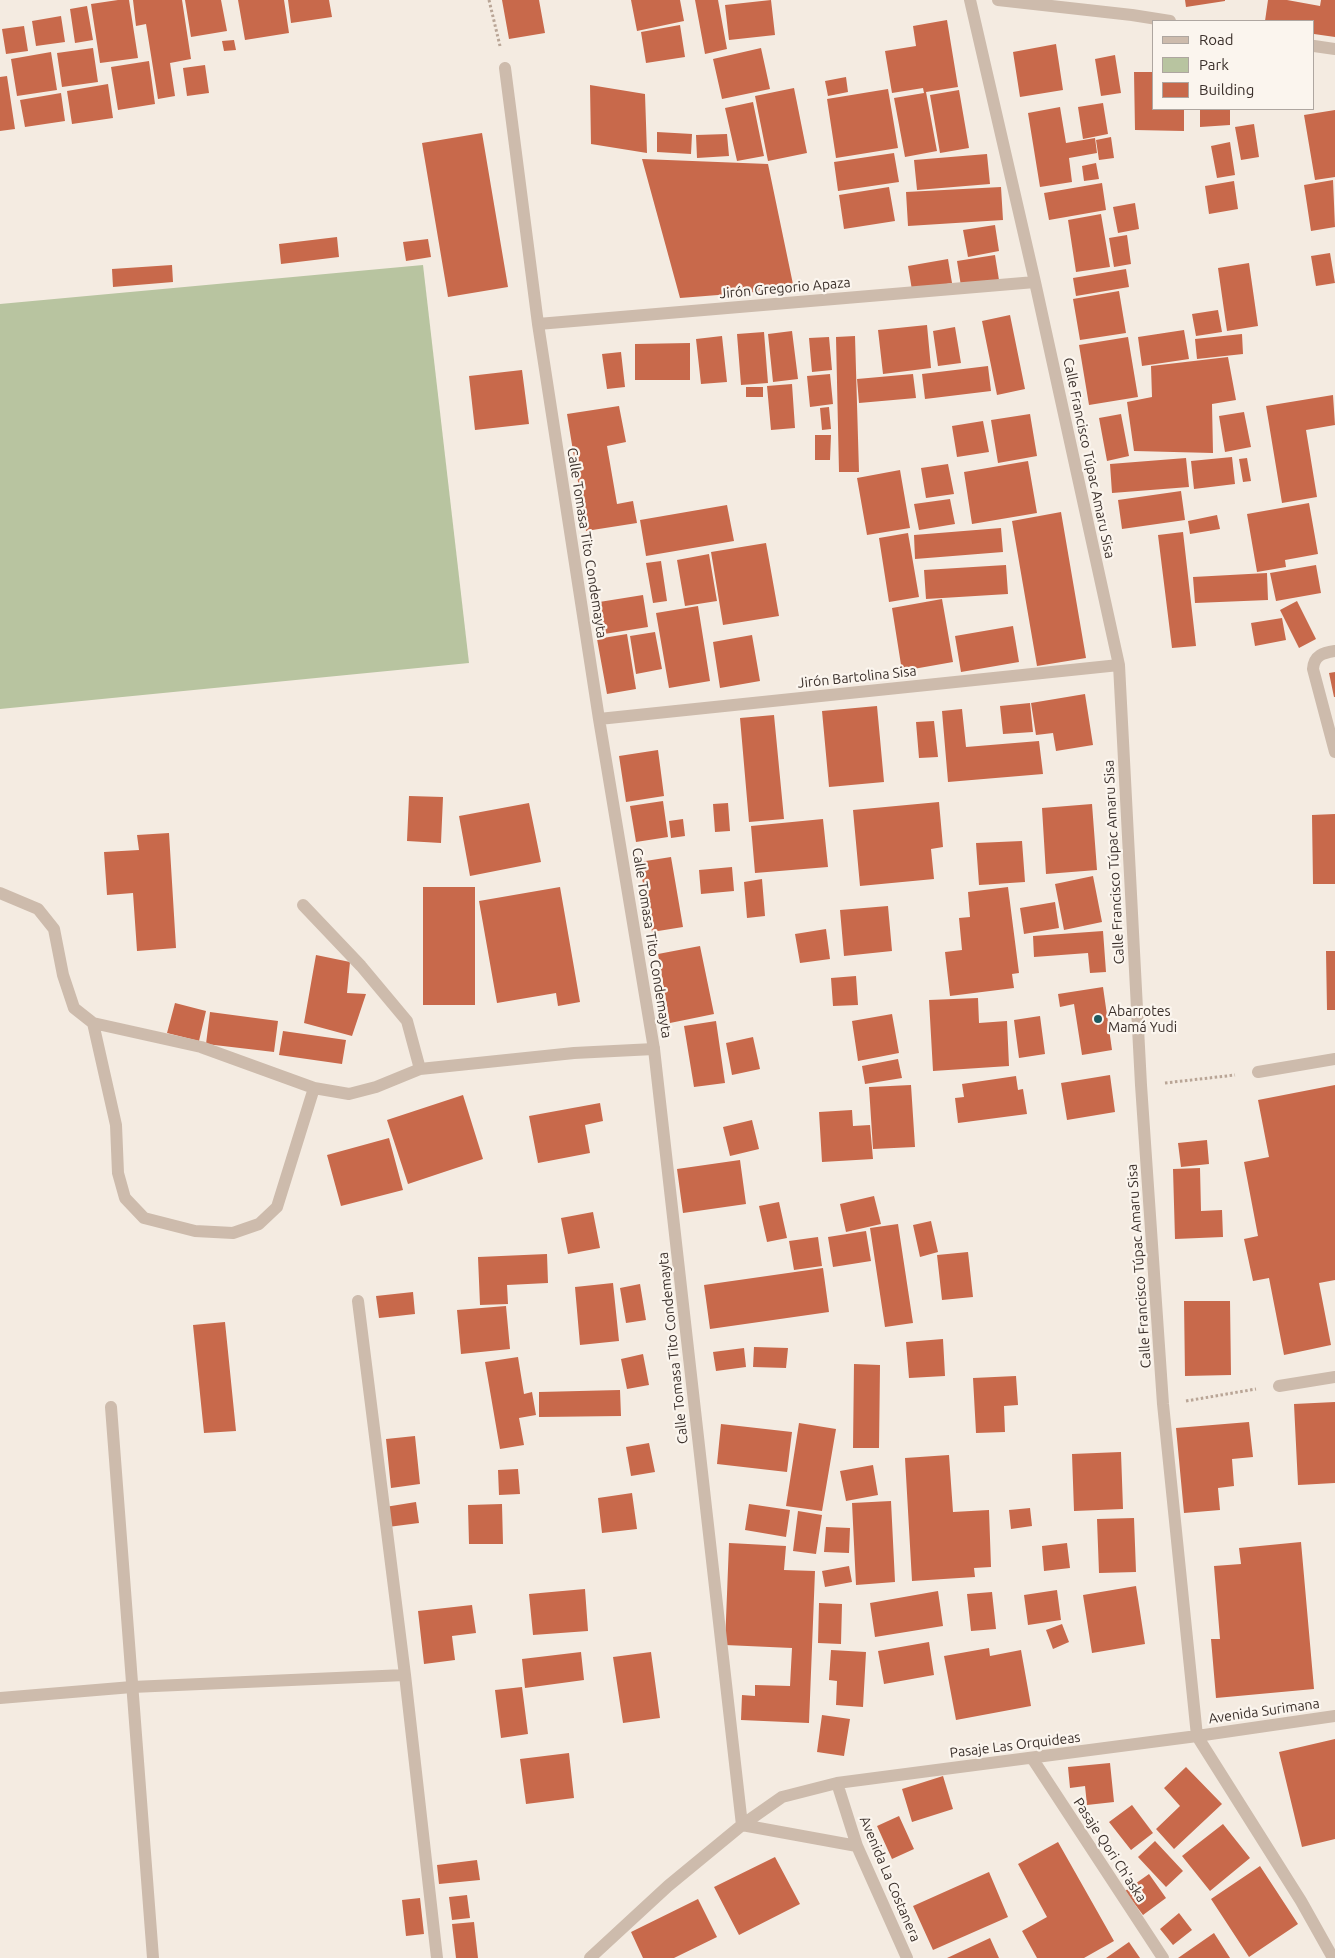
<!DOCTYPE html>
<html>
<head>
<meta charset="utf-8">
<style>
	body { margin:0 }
	#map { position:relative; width:1335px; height:1958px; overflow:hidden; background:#f4ebe1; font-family:Ubuntu,sans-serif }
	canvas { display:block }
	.legend { position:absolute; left:1152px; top:20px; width:162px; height:90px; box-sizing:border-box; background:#fbf5ee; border:1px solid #aea6a0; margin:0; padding:6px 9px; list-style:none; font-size:15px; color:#3b302b }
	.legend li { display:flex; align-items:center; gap:10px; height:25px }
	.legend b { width:25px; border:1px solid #aea6a0 }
</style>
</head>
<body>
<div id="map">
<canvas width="1335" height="1958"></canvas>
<ul class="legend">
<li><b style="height:6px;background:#cdbbac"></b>Road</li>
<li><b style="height:14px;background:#b8c4a0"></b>Park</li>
<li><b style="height:14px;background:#c8694b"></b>Building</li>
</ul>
</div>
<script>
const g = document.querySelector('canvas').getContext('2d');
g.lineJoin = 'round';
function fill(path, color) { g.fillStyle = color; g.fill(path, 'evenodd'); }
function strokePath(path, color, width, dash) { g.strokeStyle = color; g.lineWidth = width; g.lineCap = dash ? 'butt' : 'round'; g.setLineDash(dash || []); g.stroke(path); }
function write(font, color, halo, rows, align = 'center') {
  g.font = font + ' Ubuntu,sans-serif'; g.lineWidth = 4.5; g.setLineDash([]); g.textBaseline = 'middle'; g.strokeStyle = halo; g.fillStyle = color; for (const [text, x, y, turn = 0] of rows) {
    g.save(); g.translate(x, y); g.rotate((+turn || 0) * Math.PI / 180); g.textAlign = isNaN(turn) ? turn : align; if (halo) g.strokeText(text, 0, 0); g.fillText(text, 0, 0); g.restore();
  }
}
fill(new Path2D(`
	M423,265L469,663L0,709V304Z`), '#b8c4a0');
fill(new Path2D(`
	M118,0H129L138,58L100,63L91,4Z
	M133,0H182L191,59L170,63L175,96L158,99L146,24L136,26Z
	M185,0H221L227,31L191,37Z
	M238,0H284L289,33L245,40Z
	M288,0H329L332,17L291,23Z
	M502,0H539L545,33L509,39Z
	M631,0H680L684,21L637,31Z
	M695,0H718L727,49L705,54Z
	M771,0L775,35L729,40L725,5Z
	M1185,0H1225V1L1186,7Z
	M1268,0H1287L1320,6L1321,0H1335V37L1314,34V21H1265Z
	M87,6L93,40L75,43L70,9Z
	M61,16L65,42L36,46L32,21Z
	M947,20L958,87L926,92L937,151L905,157L894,98L924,93L923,88L892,93L885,51L916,46L913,26Z
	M680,25L685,57L646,63L641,32Z
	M24,26L28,51L6,54L2,29Z
	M234,40L236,50L224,51L222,41Z
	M1056,44L1063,90L1020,97L1013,52Z
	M93,48L98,82L62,87L57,53Z
	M761,48L770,89L722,99L713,59Z
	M51,52L57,90L17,96L11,59Z
	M1115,55L1121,93L1101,96L1095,59Z
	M149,61L155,104L118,110L111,67Z
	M205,65L209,93L187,96L183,68Z
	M1134,72H1154V109H1184V131L1135,130Z
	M7,76L15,129L0,131V77Z
	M846,77L848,92L828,96L825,81Z
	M108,84L113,118L72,124L67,91Z
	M590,85L645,94L647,153L591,144Z
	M794,88L807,153L768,161L755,96Z
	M888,89L898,148L836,158L827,99Z
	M959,90L969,148L940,153L930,95Z
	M61,93L65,121L25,127L20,100Z
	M753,102L764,156L737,161L725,108Z
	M1103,103L1108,134L1083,139L1078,107Z
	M1060,107L1066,143L1095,138L1097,153L1069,158L1072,182L1040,187L1028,113Z
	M1200,109H1230V125L1200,127Z
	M1335,110V177L1315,180L1304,115Z
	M1254,124L1259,157L1241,160L1235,127Z
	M657,132L692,134L691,154L657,152Z
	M482,133L508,287L448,297L422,143Z
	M727,134L729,156L697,158L696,135Z
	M1111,137L1114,158L1099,160L1096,140Z
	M1230,142L1235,175L1217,178L1211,146Z
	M894,153L899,182L838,191L834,162Z
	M987,154L990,184L917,190L914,160Z
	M642,159L768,164L794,289L680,298Z
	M1096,163L1099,179L1084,181L1082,166Z
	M1333,180L1335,227L1311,231L1304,185Z
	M1234,181L1238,209L1209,214L1205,186Z
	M1102,183L1106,210L1049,220L1044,193Z
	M889,187L895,221L844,229L839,195Z
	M1001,187L1003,220L908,226L906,192Z
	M1135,203L1139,229L1118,233L1113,207Z
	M1101,214L1110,267L1076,272L1068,220Z
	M995,225L999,251L968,257L963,230Z
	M1127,235L1131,264L1114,267L1109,238Z
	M337,237L339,257L281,264L279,244Z
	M428,239L431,257L406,261L403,242Z
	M1330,253L1335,283L1316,286L1311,256Z
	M995,255L999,280L961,286L957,261Z
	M948,259L952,283L912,290L908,266Z
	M1249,263L1258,326L1227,331L1218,268Z
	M172,265L173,282L113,287L112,269Z
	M1126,269L1129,287L1076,296L1073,278Z
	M1119,291L1126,333L1080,340L1073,299Z
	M1218,310L1222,332L1196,336L1192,314Z
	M1010,315L1025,389L997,395L982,321Z
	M927,325L931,368L883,374L878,330Z
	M955,327L961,363L938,366L933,331Z
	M1184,330L1189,359L1142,366L1138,337Z
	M792,331L798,379L773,382L768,334Z
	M764,332L768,383L741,385L737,334Z
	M1242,334L1243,354L1197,359L1195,339Z
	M722,336L727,382L701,384L696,339Z
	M855,336L859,472H839L836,337Z
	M829,337L832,370L812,372L809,338Z
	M1128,337L1138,397L1089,405L1079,345Z
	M690,343V380H635V344Z
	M621,352L625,387L607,389L602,354Z
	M1228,357L1236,400L1212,404L1213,453L1134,451L1127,402L1152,397L1151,366Z
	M988,366L991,391L925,399L922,374Z
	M522,370L529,424L475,430L469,376Z
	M830,374L833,404L810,407L807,376Z
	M913,374L916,398L859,403L857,379Z
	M792,384L795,428L771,430L767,386Z
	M746,387H763V397H746Z
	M1333,395L1335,425L1306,430L1317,497L1282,503L1266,406Z
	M619,406L626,442L607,446L617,504L633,501L637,523L586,531L567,414Z
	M829,407L831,429L822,430L820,408Z
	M1244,412L1251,447L1225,452L1219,416Z
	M1030,414L1037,456L998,463L991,420Z
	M1121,414L1129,456L1107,461L1099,418Z
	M983,421L989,452L957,457L952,426Z
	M815,435H831L830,460H815Z
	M1232,457L1235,484L1194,489L1191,461Z
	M1186,458L1189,487L1112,493L1110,464Z
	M1247,458L1251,481L1243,482L1239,459Z
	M1028,461L1037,513L972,524L964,472Z
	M948,464L954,494L926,498L921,468Z
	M900,470L910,528L867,535L857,478Z
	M1181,491L1185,520L1122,529L1118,500Z
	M950,499L955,524L919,530L914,504Z
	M1309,503L1318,554L1285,560L1286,567L1257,572L1247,514Z
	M727,505L734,541L646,556L640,520Z
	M1061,512L1086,658L1037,666L1012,521Z
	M1217,515L1220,529L1190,534L1188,521Z
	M1001,528L1003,552L915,559L914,535Z
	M1183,532L1196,646L1172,648L1158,535Z
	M908,533L919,597L889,602L879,538Z
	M766,543L779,616L723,625L711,552Z
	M709,554L717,601L685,606L677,560Z
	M661,561L667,601L653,603L646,563Z
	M1006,565L1008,594L926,599L924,570Z
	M1316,565L1321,593L1276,601L1270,573Z
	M1267,573L1268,600L1195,603L1193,577Z
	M643,595L648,627L598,635L593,603Z
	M942,599L953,662L902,671L892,608Z
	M1297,601L1316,639L1299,648L1280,610Z
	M698,606L710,681L669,688L656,613Z
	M1282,618L1286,640L1255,646L1251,623Z
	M1013,626L1019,662L961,672L955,636Z
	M655,632L662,669L636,674L630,636Z
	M627,634L636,689L607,694L597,639Z
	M752,635L760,681L720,688L713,642Z
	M1335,672V697H1334L1329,673Z
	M1085,694L1093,745L1056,751L1053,733L1036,735L1031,703Z
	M1030,703L1033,732L1003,734L1000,706Z
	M877,706L884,782L829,787L822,711Z
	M962,709L966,747L1039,741L1043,774L948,782L942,711Z
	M774,715L784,819L749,822L740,718Z
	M934,721L938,757L919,758L916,722Z
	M658,750L664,796L626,802L619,756Z
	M409,796L443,797L441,843L407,841Z
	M663,801L668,837L636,842L630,806Z
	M939,802L943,847L931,849L934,879L860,886L853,810Z
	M529,803L541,862L470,876L459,816Z
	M728,803L730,831L715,832L713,804Z
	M1092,804L1097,870L1046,874L1042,808Z
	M1335,814V884H1313L1312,815Z
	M683,819L685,836L671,838L669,821Z
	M823,819L828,867L755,873L751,826Z
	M169,833L176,948L137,951L133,893L107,895L104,852L139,850L137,835Z
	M1022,841L1025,882L979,885L976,843Z
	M671,857L683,927L652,932L639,862Z
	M732,867L734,891L701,894L699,870Z
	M1093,876L1102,922L1064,930L1055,884Z
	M762,879L765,916L747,918L744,882Z
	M423,887H475V1005H423Z
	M560,887L580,1002L558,1006L556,993L497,1003L479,901Z
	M1008,887L1019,973L1012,974L1014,988L950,996L945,952L962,950L959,918L970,917L968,892Z
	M1055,902L1059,928L1024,934L1020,908Z
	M888,906L892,951L844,956L840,910Z
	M826,929L830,959L800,963L795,934Z
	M1103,931L1106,972L1090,973L1088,953L1034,957L1033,936Z
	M700,946L714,1014L670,1023L658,954Z
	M1326,951H1335V1010H1327Z
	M316,955L350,962L347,993L366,994L352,1036L304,1023Z
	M856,976L858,1005L833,1006L831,978Z
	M1103,987L1112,1050L1082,1055L1074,1004L1060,1007L1058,994Z
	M978,998L979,1023L1007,1021L1009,1066L933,1071L929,1000Z
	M175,1003L206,1011L199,1041L167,1033Z
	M210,1012L278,1021L274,1052L206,1044Z
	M892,1014L899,1053L858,1061L852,1021Z
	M1040,1016L1045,1054L1019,1058L1014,1020Z
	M716,1021L725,1083L694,1087L684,1026Z
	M283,1031L346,1040L342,1064L279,1055Z
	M753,1037L760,1069L732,1075L726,1043Z
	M898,1059L902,1078L865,1084L862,1066Z
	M1110,1075L1115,1112L1067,1120L1061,1083Z
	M1016,1076L1018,1090L1023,1089L1027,1114L958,1123L955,1098L964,1097L962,1084Z
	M911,1085L915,1147L873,1149L869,1087Z
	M1335,1085V1280L1319,1283L1331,1345L1284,1355L1269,1278L1253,1281L1244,1239L1258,1236L1244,1162L1269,1157L1258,1100Z
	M463,1095L483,1159L408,1184L387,1120Z
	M600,1103L603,1121L585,1125L590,1153L538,1163L529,1116Z
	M852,1110L853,1126L870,1125L873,1159L822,1162L819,1112Z
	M752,1120L759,1149L730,1156L723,1127Z
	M389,1138L403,1190L341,1206L327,1155Z
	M1207,1140L1209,1164L1181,1167L1178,1143Z
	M740,1160L746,1204L683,1213L677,1169Z
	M1200,1168L1201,1211L1222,1210L1223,1237L1175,1239L1173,1169Z
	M874,1196L881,1224L846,1232L840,1204Z
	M779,1202L787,1238L767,1242L759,1206Z
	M593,1212L600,1248L568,1254L561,1218Z
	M931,1221L938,1252L920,1257L913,1225Z
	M898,1224L913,1323L885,1327L870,1228Z
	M866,1231L871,1261L833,1267L828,1237Z
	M818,1237L822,1266L794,1270L789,1241Z
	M968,1252L973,1297L942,1300L937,1255Z
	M547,1254L548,1283L507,1285L508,1304L480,1305L478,1257Z
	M823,1268L829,1312L710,1329L704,1285Z
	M613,1283L619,1341L580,1345L575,1287Z
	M640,1284L646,1320L626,1323L620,1288Z
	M413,1292L415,1314L379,1318L376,1296Z
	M1184,1301H1230L1231,1375L1185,1376Z
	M506,1306L510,1349L461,1354L457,1310Z
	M225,1322L236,1431L204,1433L193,1325Z
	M943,1339L945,1376L909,1378L906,1342Z
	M754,1347L788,1348L786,1368L753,1367Z
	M744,1348L746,1367L716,1371L713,1352Z
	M643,1354L649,1385L627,1389L621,1359Z
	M518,1357L524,1394L532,1392L536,1415L519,1418L524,1445L500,1449L485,1362Z
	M854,1364L880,1365L879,1448H853Z
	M1016,1376L1018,1405L1004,1406L1005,1432L976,1433L973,1378Z
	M620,1390L621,1416L539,1417V1392Z
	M1335,1402V1483L1298,1485L1294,1404Z
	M1249,1422L1253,1457L1232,1459L1234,1486L1218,1488L1220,1510L1184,1513L1176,1428Z
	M799,1423L836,1429L822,1511L786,1506Z
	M721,1424L792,1432L787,1472L717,1464Z
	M415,1436L420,1484L391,1488L386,1439Z
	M649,1443L655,1472L631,1476L626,1447Z
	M1121,1452L1123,1509L1074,1511L1072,1454Z
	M949,1455L953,1512L989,1510L991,1567L974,1568L975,1577L912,1581L905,1458Z
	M873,1465L878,1495L846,1501L840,1471Z
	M518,1469L520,1494L499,1495L498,1470Z
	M632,1493L637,1529L602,1533L598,1498Z
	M891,1501L895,1582L856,1585L852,1503Z
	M416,1502L419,1523L388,1527L385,1507Z
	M502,1504L503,1544H469L468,1505Z
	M749,1504L790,1510L786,1537L745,1530Z
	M1030,1508L1032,1526L1011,1529L1009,1510Z
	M798,1511L822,1515L816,1554L793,1551Z
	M1134,1518L1136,1572L1099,1573L1097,1519Z
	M826,1527L850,1528L849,1553L824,1552Z
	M1301,1542L1314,1689L1216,1698L1211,1639H1220L1214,1566L1241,1564L1239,1548Z
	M729,1543L786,1546L784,1570L815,1571L809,1723L741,1720L742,1695L755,1696V1685L790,1686L792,1648L725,1645Z
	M1067,1543L1070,1568L1044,1571L1042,1546Z
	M849,1566L852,1582L825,1587L822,1571Z
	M1136,1586L1145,1644L1092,1653L1083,1595Z
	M585,1589L588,1631L533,1635L529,1594Z
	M1057,1590L1061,1620L1028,1625L1024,1595Z
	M938,1591L943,1626L875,1637L870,1603Z
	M992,1592L996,1629L971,1631L967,1594Z
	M819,1603L842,1604L841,1644L818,1643Z
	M472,1605L476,1633L452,1636L455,1660L424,1664L418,1611Z
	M1062,1624L1069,1642L1053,1649L1046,1630Z
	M929,1642L934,1675L884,1684L878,1651Z
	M989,1648L990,1656L1021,1650L1031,1706L956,1720L944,1656Z
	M831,1650L866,1652L863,1707L836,1705L837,1681L829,1680Z
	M581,1652L584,1680L525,1688L522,1659Z
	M651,1652L660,1718L623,1723L613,1657Z
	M522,1687L528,1734L501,1738L495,1690Z
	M822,1715L850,1719L844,1756L817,1752Z
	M1335,1739V1839L1302,1847L1279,1752Z
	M569,1753L574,1798L526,1804L520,1759Z
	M1110,1763L1114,1802L1087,1805L1085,1786L1070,1788L1068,1767Z
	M1186,1767L1222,1804L1174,1849L1156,1829L1180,1806L1164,1788Z
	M943,1776L953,1809L912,1822L902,1789Z
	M1132,1805L1153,1833L1131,1850L1109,1822Z
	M899,1816L914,1849L892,1859L877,1826Z
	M1223,1824L1250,1858L1210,1891L1182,1856Z
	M1155,1841L1183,1871L1166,1887L1138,1857Z
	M1058,1842L1114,1941L1084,1958H1037L1022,1931L1047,1917L1018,1864Z
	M775,1857L800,1904L739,1935L714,1887Z
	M477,1860L480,1880L439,1884L437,1865Z
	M1260,1866L1298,1924L1249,1957L1211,1899Z
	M989,1872L1008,1917L933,1950L913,1906Z
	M1149,1874L1166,1898L1143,1915L1125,1891Z
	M467,1895L470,1918L452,1920L449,1897Z
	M420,1898L424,1934L406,1936L402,1900Z
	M698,1899L717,1937L674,1958H643L631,1932Z
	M1179,1913L1192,1930L1173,1945L1160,1929Z
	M474,1922L478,1958H456L452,1924Z
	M1214,1933L1230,1958H1178Z
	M990,1938L999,1958H947Z
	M1129,1942L1140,1958H1106Z`), '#c8694b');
strokePath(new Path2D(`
	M489,0L500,46
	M1165,1083L1235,1075
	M1186,1401L1256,1389`), '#b9a596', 3, [2.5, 2.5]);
strokePath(new Path2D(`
	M1335,651C1323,653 1314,655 1313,669L1335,752
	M0,893L38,909L54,929L63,975L74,1008L93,1023L201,1047L314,1088L349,1094L376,1087L420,1069L574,1053L654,1049
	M303,905L361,966L407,1021L420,1069
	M93,1023L116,1125L118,1173L125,1198L144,1218L195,1231L233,1233L259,1224L277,1207L314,1088`), '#cdbbac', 12);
strokePath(new Path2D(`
	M970,0L1035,282L1119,665L1141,1085L1163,1404L1197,1736L1301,1901L1333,1958
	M998,0L1132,15L1170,21
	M1314,46L1335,49
	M505,68L538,324L599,719L654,1049L742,1825L857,1846
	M538,324L1035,282
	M599,719L1119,665
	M1258,1072L1335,1059
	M358,1301L405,1675L437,1958
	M1279,1386L1335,1377
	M111,1407L153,1958
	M0,1698L132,1687L405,1675
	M1032,1758L1163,1958
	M837,1783L857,1846L907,1958
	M590,1958L668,1886L742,1825L782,1797L837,1783L1197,1736L1335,1716`), '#cdbbac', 12);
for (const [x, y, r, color] of [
	[1098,1019,5,"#1f5a5e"]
]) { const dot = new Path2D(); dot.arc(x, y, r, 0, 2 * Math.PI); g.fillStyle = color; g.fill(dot); strokePath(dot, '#fbf5ee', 2); }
write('14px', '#3b302b', '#fbf5ee', [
	["Jirón Gregorio Apaza",785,288,-5],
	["Calle Francisco Túpac Amaru Sisa",1089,458,78],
	["Calle Tomasa Tito Condemayta",587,543,81],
	["Jirón Bartolina Sisa",857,677,-6],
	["Calle Francisco Túpac Amaru Sisa",1114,862,-93],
	["Calle Tomasa Tito Condemayta",652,943,81],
	["Calle Francisco Túpac Amaru Sisa",1139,1266,-94],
	["Calle Tomasa Tito Condemayta",673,1348,-96],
	["Avenida Surimana",1264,1711,-8],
	["Pasaje Las Orquideas",1015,1745,-7],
	["Pasaje Qori Ch'aska",1110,1850,57],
	["Avenida La Costanera",890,1879,67]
]);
write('14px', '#3b302b', '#fbf5ee', [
	["Abarrotes",1108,1011],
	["Mamá Yudi",1108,1027]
], 'left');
</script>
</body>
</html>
